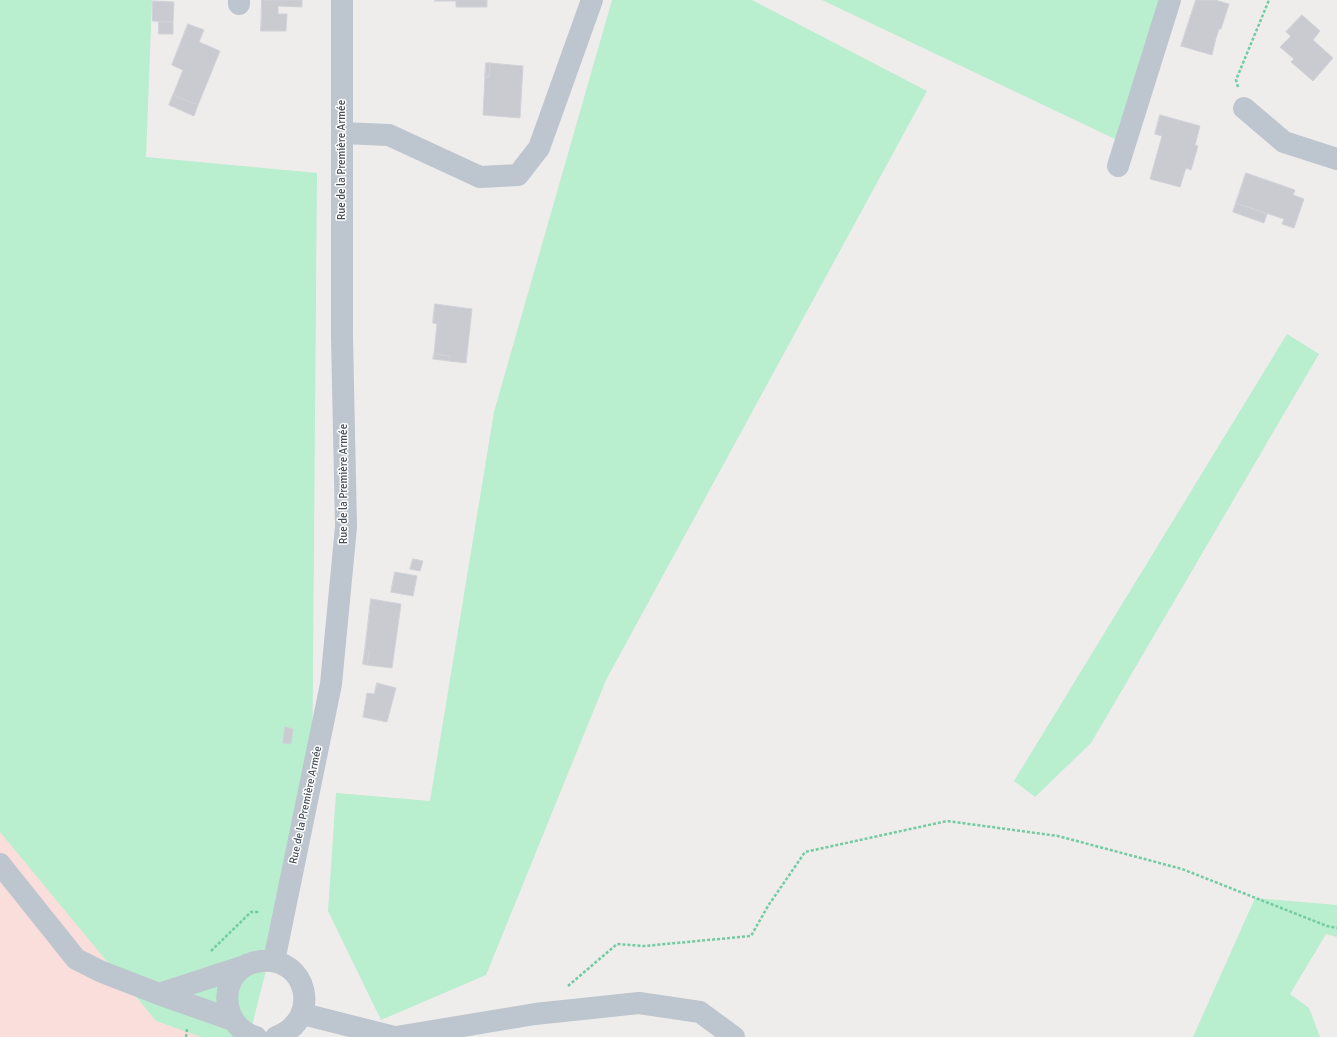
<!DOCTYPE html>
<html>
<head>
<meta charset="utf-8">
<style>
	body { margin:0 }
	canvas { display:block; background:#efecec }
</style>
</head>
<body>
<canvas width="1337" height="1037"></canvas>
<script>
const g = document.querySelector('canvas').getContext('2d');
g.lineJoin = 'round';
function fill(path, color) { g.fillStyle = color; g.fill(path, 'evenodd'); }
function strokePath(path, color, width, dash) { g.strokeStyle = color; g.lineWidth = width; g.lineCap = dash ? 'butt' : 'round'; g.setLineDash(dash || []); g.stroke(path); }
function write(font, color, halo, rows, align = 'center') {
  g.font = font + ' Signika,sans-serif'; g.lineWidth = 3; g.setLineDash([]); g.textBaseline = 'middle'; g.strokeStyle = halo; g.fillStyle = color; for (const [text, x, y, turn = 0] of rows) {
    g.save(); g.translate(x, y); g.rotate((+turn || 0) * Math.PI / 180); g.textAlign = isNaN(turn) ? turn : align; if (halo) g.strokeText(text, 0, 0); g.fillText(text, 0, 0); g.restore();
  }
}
fill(new Path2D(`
	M0,832L156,1021L201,1037H0Z`), '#fadedb');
fill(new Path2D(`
	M0,0H152L146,157L317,173L312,791L249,1037H201L156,1021L0,832Z
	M612,0H752L927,91L606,680L486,975L381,1020L328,911L336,793L430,801L494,412Z
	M822,0H1160L1115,139Z
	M1287,334L1319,354L1091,743L1035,797L1014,781Z
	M1255,898L1337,905V937L1326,934L1290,994L1309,1008L1320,1037H1193Z`), '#b9eece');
const building = new Path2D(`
	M262,0H302V7L278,6V14H287L286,31H261Z
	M435,0H487V7H456V1H435Z
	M1196,0H1215L1229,4L1221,29H1219L1216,38L1212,55L1181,46Z
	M153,1L174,2L173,22L153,21Z
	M1302,15L1320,31L1313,40L1333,58L1313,81L1291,62L1294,59L1280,47L1291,36L1286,32Z
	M159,22H173V34H159Z
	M188,24L204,30L199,42L220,51L198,105L173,95L183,70L172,65Z
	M486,63H490L489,77H485Z
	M490,63L523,66L520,118L483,115L485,77H489Z
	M173,95L198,105L194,116L169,105Z
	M1160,115L1200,126L1195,145L1198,146L1191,170L1186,168L1180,187L1150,179L1162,136L1155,134Z
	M1246,173L1295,190L1293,195L1304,199L1294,228L1282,224L1284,219L1236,203Z
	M1236,203L1267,214L1264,223L1233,212Z
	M435,304L472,309L466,363L449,361L450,356L434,354L437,324L433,323Z
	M434,354L450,356L449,361L433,359Z
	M413,559L423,561L420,571L410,569Z
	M395,572L417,576L413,596L391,592Z
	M371,599L401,604L392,668L367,665L369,651L365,650Z
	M365,650L369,651L367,665L363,664Z
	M377,683L396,688L387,722L363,717L367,693L374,694Z
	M285,727L293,729L291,744L283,743Z`);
fill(building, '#c9cbd1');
strokePath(building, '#d0d2d8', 1);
strokePath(new Path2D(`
	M1238,87L1236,80L1269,0
	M211,951L251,912H260
	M568,986L617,944L644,946L751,936L768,906L805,852L947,821L1058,836L1182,869L1327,926L1337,928
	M186,1037L187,1029`), '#71cca1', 2.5, [3, 2]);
strokePath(new Path2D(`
	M239,0V4
	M1244,108L1284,142L1337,159
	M342,133L389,135L480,177L518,175L539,148L592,0
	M1118,166L1170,0
	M0,864L76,959L102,972L159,994L233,1020
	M274,961L331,684L346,527L342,337V0
	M159,994L245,966
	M303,1014L394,1037
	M256,1037C216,1025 218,965 261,961C307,956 323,1019 276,1037
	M396,1037L535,1014L639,1003L700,1012L734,1037`), '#bdc6cf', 22);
write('11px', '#454f59', '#fff', [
	["Rue de la Première Armée",342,160,-90],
	["Rue de la Première Armée",344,484,-90],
	["Rue de la Première Armée",306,805,-78]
]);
</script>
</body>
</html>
